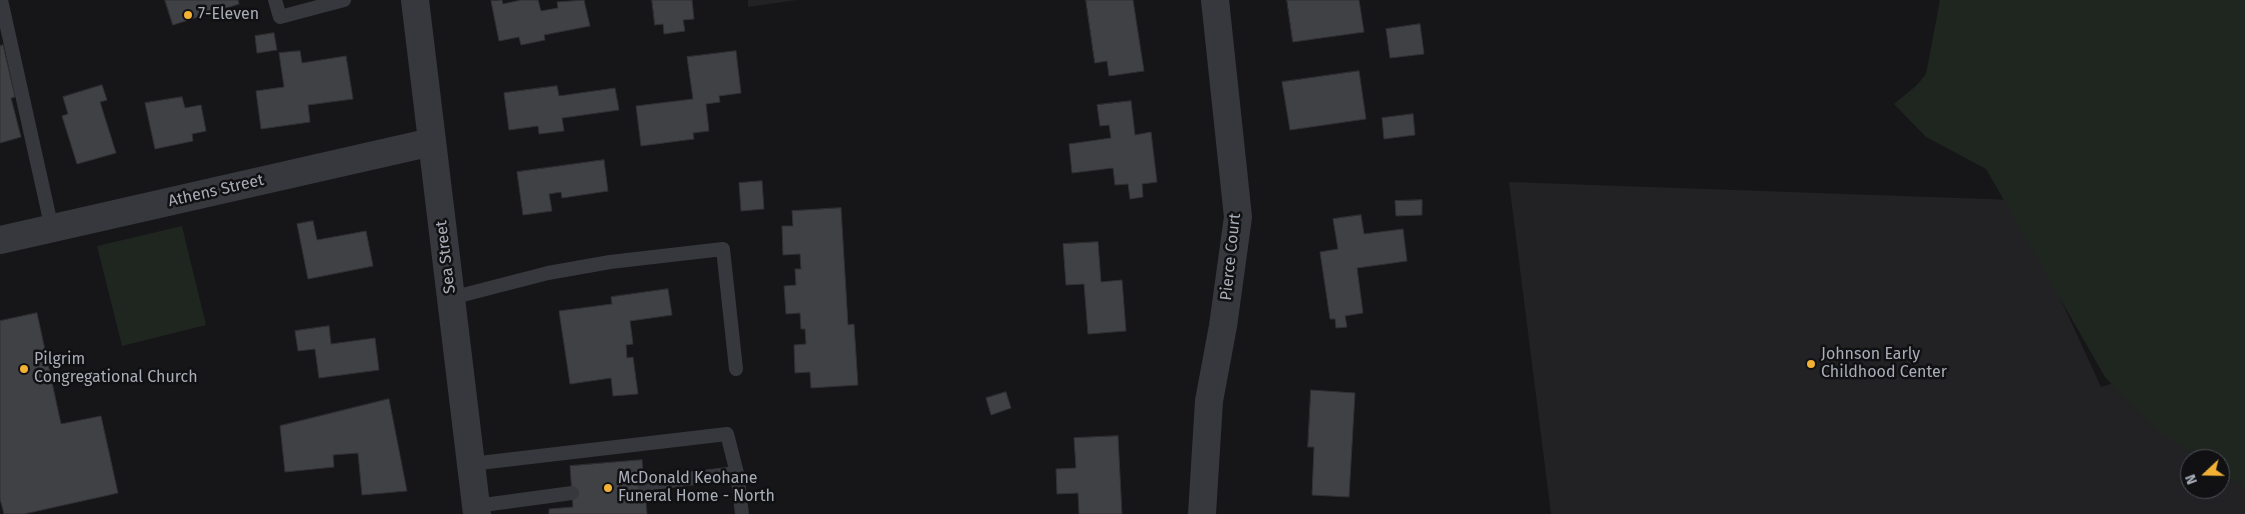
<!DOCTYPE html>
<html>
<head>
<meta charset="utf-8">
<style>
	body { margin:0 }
	#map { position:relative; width:2245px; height:514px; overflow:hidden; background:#161618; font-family:"Fira Sans",sans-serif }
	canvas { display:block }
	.north { position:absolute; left:2180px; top:449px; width:50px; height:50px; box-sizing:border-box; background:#111113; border:1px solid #4d4f55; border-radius:50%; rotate:249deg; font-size:14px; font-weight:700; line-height:20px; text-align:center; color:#a8adb8 }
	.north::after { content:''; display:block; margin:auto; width:18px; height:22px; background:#f2b134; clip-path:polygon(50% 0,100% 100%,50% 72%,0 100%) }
</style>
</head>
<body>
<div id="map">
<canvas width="2245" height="514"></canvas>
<div class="north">N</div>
</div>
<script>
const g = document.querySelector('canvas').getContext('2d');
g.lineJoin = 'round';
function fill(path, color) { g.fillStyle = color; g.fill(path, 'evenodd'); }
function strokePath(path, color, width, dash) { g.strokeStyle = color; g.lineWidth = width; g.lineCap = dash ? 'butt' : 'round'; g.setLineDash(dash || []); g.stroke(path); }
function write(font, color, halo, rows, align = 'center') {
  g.font = font + ' "Fira Sans",sans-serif'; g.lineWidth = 5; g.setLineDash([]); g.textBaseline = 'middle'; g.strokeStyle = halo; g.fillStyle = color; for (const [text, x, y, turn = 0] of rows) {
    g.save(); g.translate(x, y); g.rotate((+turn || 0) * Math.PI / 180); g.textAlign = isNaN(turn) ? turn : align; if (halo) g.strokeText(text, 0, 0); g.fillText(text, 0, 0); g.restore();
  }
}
fill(new Path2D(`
	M748,0H797L748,7Z
	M1509,182L2015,200L2101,387L2245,342V514H1551ZM2190,459H2220V489H2190Z`), '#222225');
fill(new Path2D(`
	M1940,0H2245V488L2220,471V459H2202L2160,432L2105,377L1986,169L1926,137L1894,104L1917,85L1926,74Z
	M182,226L206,325L122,346L97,246Z`), '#1e261f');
const building = new Path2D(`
	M165,0H238L239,4L173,25Z
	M502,0L503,4L521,0H538L541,11L558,8L557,2L584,0L590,26L544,35L545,40L521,45L519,37L499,41L491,1Z
	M652,0H692L694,19L683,20L685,31L664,34L663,24L655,25Z
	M1086,0H1133L1144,71L1109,76L1107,61L1095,63Z
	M1287,0H1359L1364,32L1293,42Z
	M1420,24L1424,54L1390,58L1386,29Z
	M274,33L277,50L257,53L255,36Z
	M3,45L15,97L11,98L21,137L0,143V46Z
	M300,51L302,63L346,56L353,99L308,105L310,122L261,129L256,91L284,87L279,53Z
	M736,51L741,93L719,96L720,102L706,104L709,131L693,133L694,139L641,146L636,106L693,99L687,57Z
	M1359,71L1366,119L1290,130L1282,82Z
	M102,85L107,100L100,102L116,153L77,164L62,116L68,114L63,97Z
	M557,86L559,96L615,88L619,110L562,118L564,131L539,134L538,126L509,130L504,93Z
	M182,97L185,108L201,105L206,131L192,134L193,141L155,149L145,103Z
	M1131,101L1135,135L1151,132L1157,182L1142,184L1143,197L1130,199L1128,184L1115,185L1113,168L1072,173L1069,144L1111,138L1109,125L1100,126L1097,105Z
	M1413,114L1415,135L1384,139L1382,118Z
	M604,160L608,191L562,198L561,192L549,194L552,211L523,215L517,172Z
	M762,181L764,209L741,211L739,183Z
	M1422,200V215L1396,216L1395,201Z
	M841,208L848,325L854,324L858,385L811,388L810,372L795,373L794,345L806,344L805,329H801L800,313L786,314L784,286L796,285L795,269H801L800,254L783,255L782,226H793L792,211Z
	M1361,215L1364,234L1403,229L1407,261L1357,268L1363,313L1345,316L1347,327L1336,328L1335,319H1330L1320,252L1338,249L1333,219Z
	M313,221L317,240L366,231L373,266L308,279L297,224Z
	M1098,242L1101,282L1122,280L1126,331L1088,334L1084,284L1066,285L1063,244Z
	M668,289L672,315L630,321L633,344L626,345L627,358L633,357L638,394L613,396L611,378L570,384L559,311L612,304L611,297Z
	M37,313L61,424L101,416L118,493L24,514H4L0,499V321Z
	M329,326L331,344L375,338L379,370L319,378L315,349L298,351L295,331Z
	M1311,390L1355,393L1349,497L1312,495L1314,447H1308Z
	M1006,392L1011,408L991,415L986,398Z
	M389,399L407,491L362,495L358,453L333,455L334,467L285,472L280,426Z
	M1118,436L1122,514H1079L1078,493L1057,494L1056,469L1076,468L1074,438Z
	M642,460L647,514H549V509L573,507L570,466Z`);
fill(building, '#404145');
strokePath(building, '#303034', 1);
strokePath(new Path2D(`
	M1,0L52,229
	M275,0L280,17L344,0
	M451,298L548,273L610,262L723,249L736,369
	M471,464L727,434L737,473
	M644,484L737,473L742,514
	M476,506L572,493`), '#37383d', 14);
strokePath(new Path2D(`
	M0,240L432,142
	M1202,514L1209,401L1223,326L1238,217L1215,0`), '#37383d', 28);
strokePath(new Path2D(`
	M415,0L477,514`), '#37383d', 28);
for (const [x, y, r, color] of [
	[188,15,5,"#f2b134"],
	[1811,364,5,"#f2b134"],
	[24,369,5,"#f2b134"],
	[608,488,5,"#f2b134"]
]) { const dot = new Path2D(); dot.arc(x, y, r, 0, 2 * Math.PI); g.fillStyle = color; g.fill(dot); strokePath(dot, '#111113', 2); }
write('16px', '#a8adb8', '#111113', [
	["7-Eleven",198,15],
	["Johnson Early",1821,355],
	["Childhood Center",1821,373],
	["Pilgrim",34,360],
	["Congregational Church",34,378],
	["McDonald Keohane",618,479],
	["Funeral Home - North",618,497]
], 'left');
write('16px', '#a8adb8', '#111113', [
	["Athens Street",216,191,-13],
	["Sea Street",446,257,-97],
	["Pierce Court",1231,257,-84]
]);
</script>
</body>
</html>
